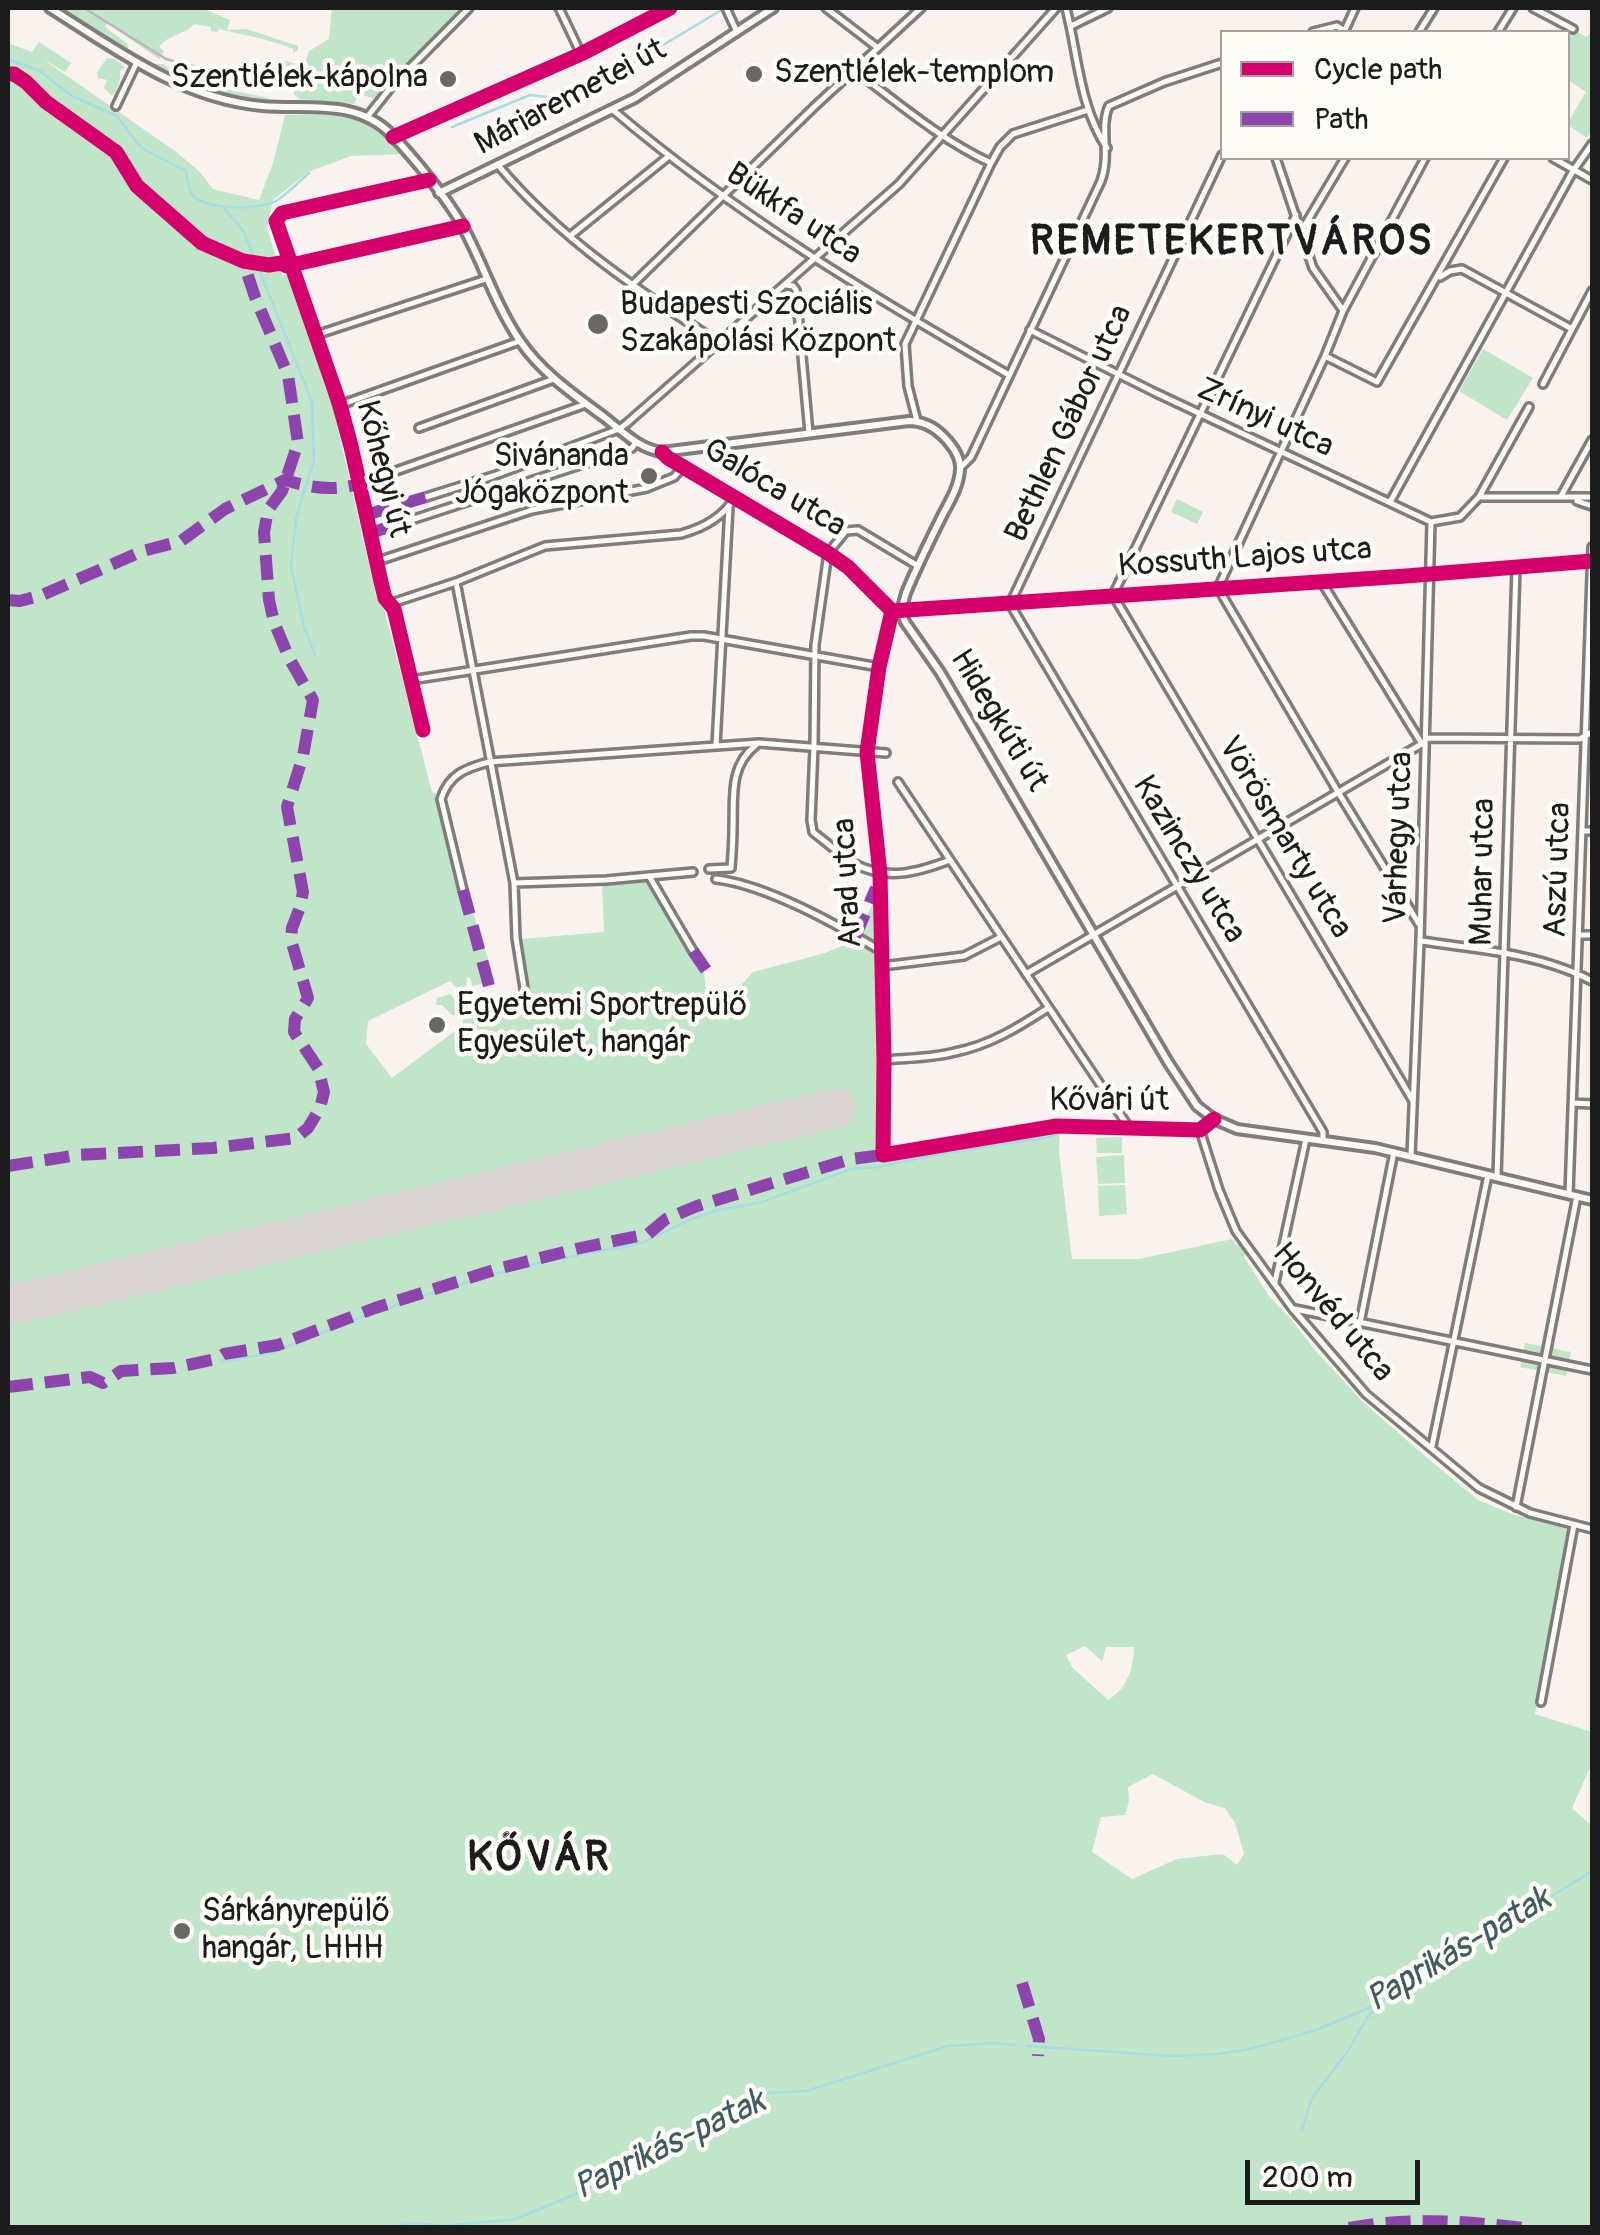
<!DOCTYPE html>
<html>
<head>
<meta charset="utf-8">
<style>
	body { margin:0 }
	#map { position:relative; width:1600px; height:2235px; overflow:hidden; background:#f9f2ee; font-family:Pangolin,sans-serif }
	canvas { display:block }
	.frame { position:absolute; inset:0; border:10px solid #1c1c1c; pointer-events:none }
	.legend { position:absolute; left:1220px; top:30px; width:350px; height:130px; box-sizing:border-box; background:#fdfcf7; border:2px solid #a3a29f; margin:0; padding:12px 18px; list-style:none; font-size:30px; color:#1c1c1c }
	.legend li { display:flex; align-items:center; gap:20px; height:50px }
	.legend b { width:50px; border:2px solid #a3a29f }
	.scale { position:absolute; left:1245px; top:2160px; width:175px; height:45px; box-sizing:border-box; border:5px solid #1c1c1c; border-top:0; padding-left:12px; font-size:30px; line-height:35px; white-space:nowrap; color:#1c1c1c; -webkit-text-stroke:8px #fdfcf7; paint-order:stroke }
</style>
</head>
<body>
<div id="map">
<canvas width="1600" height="2235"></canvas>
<div class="frame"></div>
<ul class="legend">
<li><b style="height:12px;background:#d6006c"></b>Cycle path</li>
<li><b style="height:12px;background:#8e44ad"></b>Path</li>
</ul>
<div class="scale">200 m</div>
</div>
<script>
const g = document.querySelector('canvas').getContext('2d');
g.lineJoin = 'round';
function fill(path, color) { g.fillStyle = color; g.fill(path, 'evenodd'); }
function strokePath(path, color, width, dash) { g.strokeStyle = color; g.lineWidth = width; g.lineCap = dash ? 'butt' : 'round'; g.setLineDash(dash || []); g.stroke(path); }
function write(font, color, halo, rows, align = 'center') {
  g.font = font + ' Pangolin,sans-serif'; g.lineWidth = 9; g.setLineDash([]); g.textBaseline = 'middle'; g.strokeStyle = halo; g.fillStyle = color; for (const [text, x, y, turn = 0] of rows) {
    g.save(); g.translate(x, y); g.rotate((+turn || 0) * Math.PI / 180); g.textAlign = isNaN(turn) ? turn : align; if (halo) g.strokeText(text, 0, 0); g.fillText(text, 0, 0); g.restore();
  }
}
fill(new Path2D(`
	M38,8H201L230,20L227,30L247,29L298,46V50L293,53V49C269,39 244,35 219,29L217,32L211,31V27L194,24C184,36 170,33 159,47L164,51L159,59L107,23L105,27L129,45L126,50L60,8L54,16Z
	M332,8H466L436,37L378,100L359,94L354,104L299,99L294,94L293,82L280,59L304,66L309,51L329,39Z
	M1573,29L1586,37L1592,33V129L1587,138L1568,125V122L1586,92L1568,80V38Z
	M39,42L71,63L65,72L41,58L175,151L199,171L213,189L259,200L273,163L285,115C340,115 362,110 401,154L351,156L308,172L273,200L267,228L282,275L291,276L333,407L376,596L383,605L432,792L443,798L466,890L495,981L472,986L470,978L467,977L466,988L460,991L450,981L368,1021L366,1044L392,1078L463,1025V1017L458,1014L452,1015L442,1005H436L437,998L450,994C456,1001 461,1010 471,1008L472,1004L470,999L474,995H482L489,1001V1011L530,1003L522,939L604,932L602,883L648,879L704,973L706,991L722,998L735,992L753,972L825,953L854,941L863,943L879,953L881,1157L997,1137L1060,1129L1059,1152L1072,1259H1139L1232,1239L1237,1246L1240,1240L1248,1251L1244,1257L1269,1296L1290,1318L1314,1349L1363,1402L1425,1456L1478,1500L1512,1514L1568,1529L1535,1714L1592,1732V1763L1572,1808L1592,1826V2227H8V43L32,52ZM1085,1646L1102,1661L1106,1647H1134C1133,1670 1128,1687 1108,1700L1072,1667L1066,1655ZM1153,1774L1204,1802L1225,1808L1235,1823L1244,1854L1237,1865L1223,1854L1177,1859L1132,1879L1092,1852L1101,1817L1125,1815L1129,1801L1128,1787Z
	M107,58L115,59L125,67L120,71V79L115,94L111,95L104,88L107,80L98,78L97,72Z
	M146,61L152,64H163L181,77L196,83L269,98L268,101C225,97 182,86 145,64Z
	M1483,349L1533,378L1507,420L1459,391Z
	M1177,499L1203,512L1197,524L1171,512Z
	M876,896L878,938L873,943L861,935L860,931Z
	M1122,1137V1153H1097L1096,1138Z
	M1124,1155L1125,1183L1098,1184L1096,1157Z
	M1125,1185L1127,1214L1099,1216L1098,1186Z
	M1525,1343L1571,1352L1566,1376L1520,1367Z`), '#c1e5c8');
strokePath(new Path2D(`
	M8,59L40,71L72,96L117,116L136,142L145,150L186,171C187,178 188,189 192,194C204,211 261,210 278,200C289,192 299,182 309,173
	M452,127L530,95L565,99L600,83L723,9
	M222,206L244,232L312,402L314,460L296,518L291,566L304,627L315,655
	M1581,934L1585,834
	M1134,1122L1197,1124
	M1231,1124L1377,1143L1445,1159
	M1457,1162L1592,1195
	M445,1289L519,1267L642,1243L687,1221L715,1211L762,1202L851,1169L879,1167L929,1156L1028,1140H1037L1057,1134
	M222,1362L271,1353L364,1316L438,1291
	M1027,2046L1170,2056L1218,2054L1250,2049L1313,2031L1350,2016L1381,2002L1401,1986L1426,1975L1592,1871
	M1302,2129L1312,2098L1348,2051L1367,2018L1379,2004
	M383,2228L415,2223L443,2226L516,2219L609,2180L680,2143L727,2111L766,2093L806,2091L948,2046L993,2043L1015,2045`), '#a6dce4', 2.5);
strokePath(new Path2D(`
	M8,1306L836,1108`), '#dad4d2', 40);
const street = new Path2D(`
	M559,8L581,54
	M726,8L737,32
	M826,8L878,48
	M1066,8C1078,55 1079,106 1107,148
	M1533,8L1573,29
	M1071,26L1108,8
	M1313,32L1337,26L1346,32
	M1344,32L1355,8
	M1419,32L1434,8
	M1498,32L1513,8
	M854,70C898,103 941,140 991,163
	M116,106L136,64
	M613,110C735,214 870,295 1009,375
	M368,116L391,87L469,8
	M393,137L581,54L670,8
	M1276,158L1313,268L1342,309
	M1553,158L1592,180
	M498,165C559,238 640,292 720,343
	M308,208L429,180
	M277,223C321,341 357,457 381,582L385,598L394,609L423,730
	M1302,230L1345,158
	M570,236L669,156
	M293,265L463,226
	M1440,277L1450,271L1462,269L1572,329
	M786,285L793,286L796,290L809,433
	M631,286L814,107L921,8
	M1030,330L1156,393L1431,522L1460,517L1479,497L1529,407
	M316,335L486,279
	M1325,356L1377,382L1504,158
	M1543,384L1592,291
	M340,405L520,341
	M917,421L908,386L905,344L991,163L1000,147L1013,134L1088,110
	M419,428L554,379
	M663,453L828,553L848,567L892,611L1406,576L1592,561
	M960,468L971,457L1101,181C1111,154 1099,127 1109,106L1164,82L1222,63
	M359,484L586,404
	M1561,496L1592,440
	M426,497L493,476L619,429L626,424L899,184L1056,8
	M1479,497H1592
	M1577,501L1592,506
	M1390,502L1573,171L1592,144
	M408,521L632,448L636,442
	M378,561L532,510L647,488L674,477L683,467
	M1321,581L1422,744
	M456,582L514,883L516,938L526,1001
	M1218,588L1325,356L1343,311L1425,158
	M1218,588L1338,792L1419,924
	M1113,595L1413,1101
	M1113,595L1296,215
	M392,603L456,582L545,546L681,534C703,528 723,518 735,497
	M1010,604L1323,1132V1141
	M1010,604L1222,155
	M892,611L879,667L867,752L880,874L884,1060L883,1155L1057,1126L1200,1130L1214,1119
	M411,680L691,636H704L879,667
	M1426,738L1580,739L1592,732
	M716,745L729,507
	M898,782L1130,1129
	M1582,831H1592
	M838,852L813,832L811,820L814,747L815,645L828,553L846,531L858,530L918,566
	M853,863C886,881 916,873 950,860
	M709,869L731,868C732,855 733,841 733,827C734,797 729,766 756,745
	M649,876L693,951
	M716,879C766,885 838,925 881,951
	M514,883L606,880L693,872
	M463,890L441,799C449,774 466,768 489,762L759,743L886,753
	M1580,935H1592
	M1421,941C1478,949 1541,954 1592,981
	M882,966L964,956L1001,937
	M1026,974L1425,742
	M884,1060C908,1058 933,1058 955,1052C990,1045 1019,1027 1048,1008
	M1573,1103L1592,1104
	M1200,1130L1219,1190L1236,1231L1292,1308L1366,1394L1479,1488L1530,1513L1592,1529
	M1411,1156L1420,941L1431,522
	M1497,1177L1516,568
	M1569,1194L1592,547
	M1275,1282L1306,1139
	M1295,1309L1592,1370
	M1360,1323L1394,1152
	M1432,1446L1488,1175
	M1516,1507L1577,1196
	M1541,1702L1574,1525`);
const secondary = new Path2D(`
	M50,8C117,50 180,98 262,106C308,110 356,98 392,135C413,157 447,198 462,225C483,263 495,304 520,341C542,373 573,394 604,417C622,431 639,449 662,452L909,421C923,421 933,426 943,436C952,445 961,457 960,470C959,486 950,501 943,514C930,540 917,566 906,593L901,611L905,622L940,672L1168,1062L1197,1106L1214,1119L1237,1129L1375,1148L1592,1200
	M439,193L635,98L773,8`);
strokePath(street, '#7f7c7a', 12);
strokePath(secondary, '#7f7c7a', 14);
strokePath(street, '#fbfaf7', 5);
strokePath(secondary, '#fbfaf7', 6);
strokePath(new Path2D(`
	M84,8L166,59L251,81`), '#bab7b6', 2.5);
strokePath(new Path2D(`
	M366,515L426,497
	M370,533L408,521
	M8,600L20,601L42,595L143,551L181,541L225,509L285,480C311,488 333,491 359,484
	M463,890L489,986
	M855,937L876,888
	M693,951L706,970
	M8,1166L78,1155L213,1148L296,1138L308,1128L320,1108L324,1092L318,1068L294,1032L295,1019L308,998L291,940L292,928L300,907L303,892L287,807L303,756L313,700L289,658L274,622L269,600L264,532L268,510L282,491L298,443L288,375L255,297L243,261
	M8,1387L90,1377L103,1383L121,1371L173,1368L216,1359L224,1354L278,1345L375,1308L497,1269L576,1249L648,1234L666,1219L697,1206L851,1159L883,1155
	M1022,1983L1039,2039L1038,2056
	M1349,2228C1409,2217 1464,2221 1524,2228`), '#8e44ad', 12, [25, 12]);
strokePath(new Path2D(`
	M8,74H14L26,82L46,102L116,152L137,186L202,243L243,261L269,265L281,263L287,266L463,226
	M393,137L581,54L670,8
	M662,452L668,458L828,553L848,567L892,611L1406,576L1592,561
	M892,611L879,667L867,752L880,874L884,1060L883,1155L1057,1126L1200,1130L1214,1119
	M423,730L394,609L385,598L381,582L351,446L340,405L276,221L282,213L429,180`), '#d6006c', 15);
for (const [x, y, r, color] of [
	[754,74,10,"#696766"],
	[448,79,10,"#696766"],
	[598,324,12,"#696766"],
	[649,476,10,"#696766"],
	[437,1025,10,"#696766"],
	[182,1931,10,"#696766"]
]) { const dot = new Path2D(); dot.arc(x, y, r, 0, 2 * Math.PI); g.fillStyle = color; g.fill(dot); strokePath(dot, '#fdfcf7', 4); }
write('32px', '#1c1c1c', '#fdfcf7', [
	["Szentlélek-templom",774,74],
	["Szentlélek-kápolna",428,79,"right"],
	["Budapesti Szociális",620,306],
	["Szakápolási Központ",620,343],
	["Sivánanda",629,458,"right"],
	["Jógaközpont",629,495,"right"],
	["Egyetemi Sportrepülő",457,1007],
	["Egyesület, hangár",457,1044],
	["Sárkányrepülő",202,1913],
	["hangár, LHHH",202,1950]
], 'left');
write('32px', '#1c1c1c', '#fdfcf7', [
	["Máriaremetei út",571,98,-28],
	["Bükkfa utca",793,215,34],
	["Zrínyi utca",1265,419,25],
	["Bethlen Gábor utca",1070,424,-65],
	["Kőhegyi út",382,469,76],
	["Galóca utca",774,489,31],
	["Kossuth Lajos utca",1245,559,-4],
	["Hidegkúti út",998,721,59],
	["Vörösmarty utca",1284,838,59],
	["Várhegy utca",1400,838,-88],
	["Kazinczy utca",1188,860,59],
	["Aszú utca",1559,870,-88],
	["Muhar utca",1484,872,-89],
	["Arad utca",849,883,-93],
	["Kővári út",1109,1102],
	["Honvéd utca",1332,1313,50]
]);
write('italic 35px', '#405c60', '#fdfcf7', [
	["Paprikás-patak",1459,1951,-31],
	["Paprikás-patak",670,2146,-26]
]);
g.letterSpacing = '2.5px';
write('bold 42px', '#1c1c1c', '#fdfcf7', [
	["REMETEKERTVÁROS",1232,243],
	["KŐVÁR",539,1859]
]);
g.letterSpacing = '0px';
</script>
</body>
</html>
